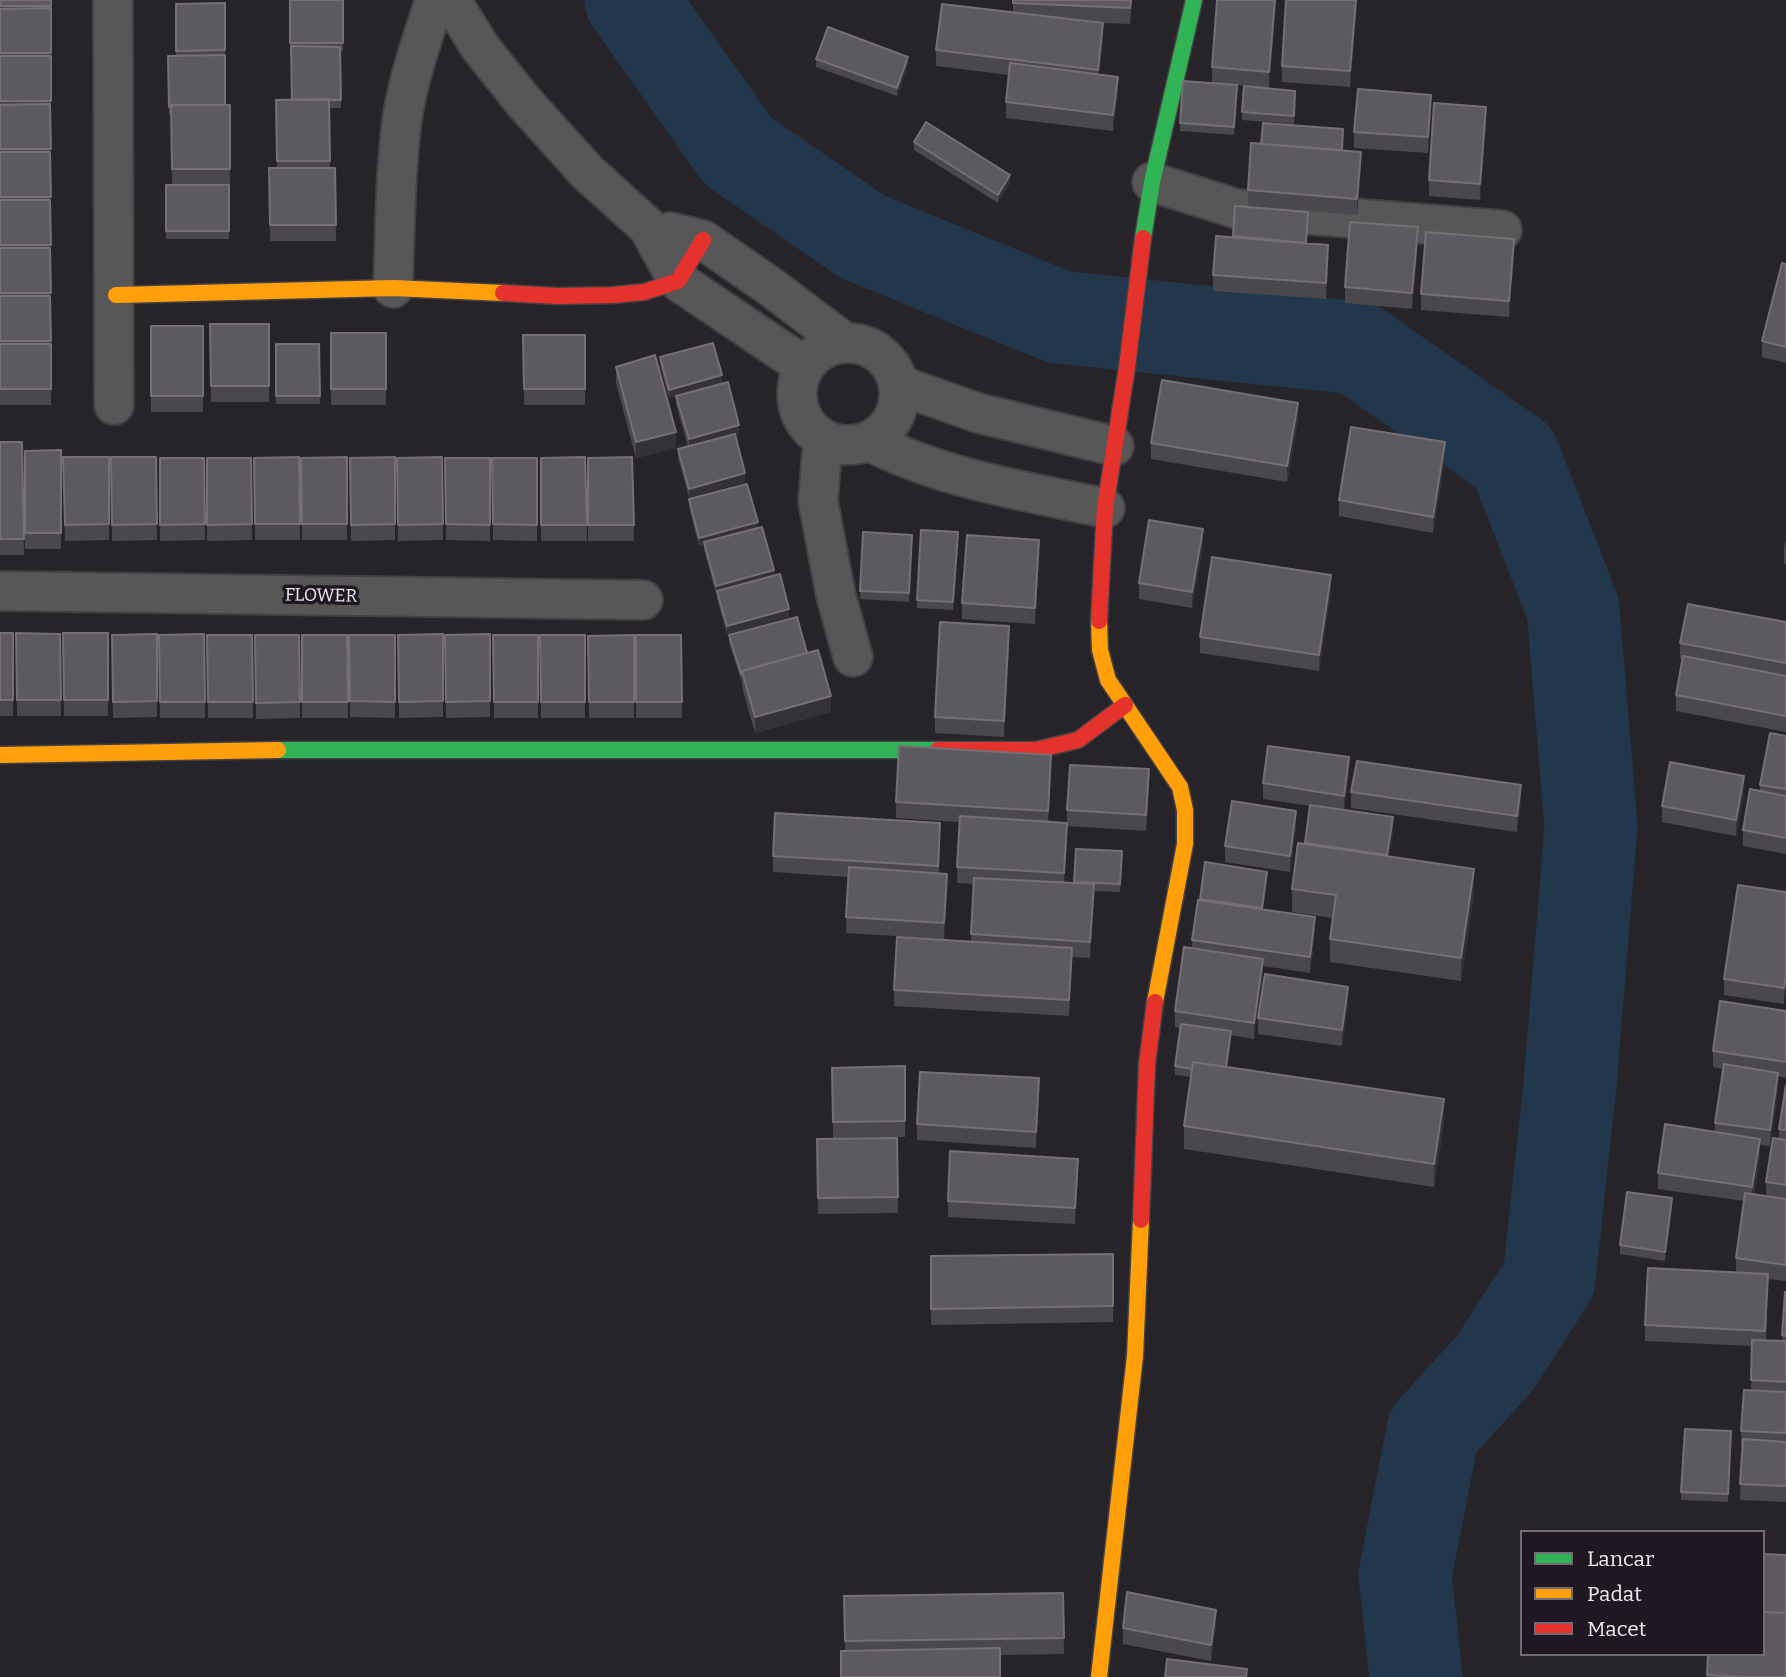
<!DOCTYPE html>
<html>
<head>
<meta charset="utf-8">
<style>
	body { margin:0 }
	#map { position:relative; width:1786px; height:1677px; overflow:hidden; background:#272429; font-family:Bitter,serif }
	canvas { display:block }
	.legend { position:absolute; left:1520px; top:1530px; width:245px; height:126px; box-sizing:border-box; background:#1f1822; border:2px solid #726c75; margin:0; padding:9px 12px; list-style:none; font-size:21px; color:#efebf2 }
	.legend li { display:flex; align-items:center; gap:14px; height:35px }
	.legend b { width:35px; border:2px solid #726c75 }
</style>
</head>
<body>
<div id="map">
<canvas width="1786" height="1677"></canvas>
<ul class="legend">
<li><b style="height:9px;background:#30b455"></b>Lancar</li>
<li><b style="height:9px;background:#ff9f0a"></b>Padat</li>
<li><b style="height:9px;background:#e5322d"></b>Macet</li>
</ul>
</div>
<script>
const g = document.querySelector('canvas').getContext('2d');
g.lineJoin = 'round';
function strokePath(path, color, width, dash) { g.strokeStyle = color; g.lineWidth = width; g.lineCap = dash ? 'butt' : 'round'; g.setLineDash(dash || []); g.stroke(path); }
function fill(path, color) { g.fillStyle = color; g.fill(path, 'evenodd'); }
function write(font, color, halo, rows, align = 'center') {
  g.font = font + ' Bitter,serif'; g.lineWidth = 7; g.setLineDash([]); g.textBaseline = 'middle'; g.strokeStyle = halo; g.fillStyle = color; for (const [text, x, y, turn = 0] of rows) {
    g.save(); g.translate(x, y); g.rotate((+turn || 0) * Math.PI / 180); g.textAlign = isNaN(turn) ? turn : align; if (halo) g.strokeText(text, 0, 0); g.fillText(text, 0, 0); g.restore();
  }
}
strokePath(new Path2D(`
	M631,0L738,151L863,237L1059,317L1357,348L1514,457L1573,609L1591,827L1570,1084L1549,1279L1495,1363L1433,1431L1405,1575L1416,1677`), '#22374b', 93);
const street = new Path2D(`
	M113,0L114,405
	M451,0L480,47L523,101L587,172L648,227L678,281L804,366
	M1152,182L1237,209L1502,230
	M670,232L703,240L771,287L844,342
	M393,288C395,232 395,176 402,120C408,79 422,39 435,0
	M797 394a51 51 0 1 1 102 0a51 51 0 1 1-102 0Z
	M899,385L978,413L1114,446
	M823,439L818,501L836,596L853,657
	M869,441C943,479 1024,491 1105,508
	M0,591L643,600`);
const fast = new Path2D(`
	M1143,238L1152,182L1194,0
	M278,750H938`);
const slow = new Path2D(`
	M116,295L393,288L503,293
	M1099,621L1100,650L1108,680L1180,787L1185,810V844L1155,1002
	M0,755L278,750
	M1099,1677L1135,1356L1141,1220`);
const jam = new Path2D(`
	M503,293L558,296L613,295L644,292L678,281L703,240
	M1099,621L1105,508L1127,367L1143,238
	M938,750H1036L1078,740L1125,705
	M1141,1220L1147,1064L1155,1002`);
strokePath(street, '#434144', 42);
strokePath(fast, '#434144', 19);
strokePath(slow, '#434144', 19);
strokePath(jam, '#434144', 19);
strokePath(street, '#585757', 38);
strokePath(fast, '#30b455', 16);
strokePath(slow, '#ff9f0a', 16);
strokePath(jam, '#e5322d', 16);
fill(new Path2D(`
	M0,0H51V405H0Z
	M290,0H343V51H340L341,108H329L330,168H335L336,241H270L269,168H277L276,100H291V51L290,52Z
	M1013,0H1132L1130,24L1103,23V39L1099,75L1118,93L1113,131L1006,118V102L1009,75L936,66V50L1013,12Z
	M1276,0L1269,88L1214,83L1237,94L1234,135L1180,131V123L1212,83V67Z
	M1286,0H1357L1350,87L1282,82V66Z
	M225,3V105H230V185H183H229V239H166V185H172L171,115H169L168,56H176V4Z
	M816,59L908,65L897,96L816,67Z
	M1295,91L1294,124L1242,120V112Z
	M1431,111L1428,153L1354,148V132Z
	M1486,123L1480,200L1429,196V180Z
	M1343,137L1342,150L1361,168L1357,215L1248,206V190L1261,144Z
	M914,142L1010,183L998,203L914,150Z
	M1307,243L1328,261L1326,299L1213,291V275Z
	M1418,243L1412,309L1345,303V287Z
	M1514,255L1509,317L1421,310V294Z
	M1786,264V363L1762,357V341Z
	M210,324H269V402H211Z
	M151,326H203V412H151Z
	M331,333H386V405H331Z
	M523,335H585V405H524Z
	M276,344H319L320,404H276Z
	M660,357L722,384L739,433L735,434L745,482L689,497L678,458V449L688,447L676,404V396L669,398L660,365Z
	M616,367L676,448L636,458L616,383Z
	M1298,419L1287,482L1151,459V443Z
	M0,442H22L24,555H0Z
	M61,450V549H25V451Z
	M63,457H109V540L65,541Z
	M111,457H156L157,540L112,541Z
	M299,457L300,540H255L254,458Z
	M347,457V540H302L301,458Z
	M395,457V540L351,541L350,458Z
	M442,457L443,540L398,541L397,458Z
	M585,457L587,541H541V458Z
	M632,457L634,541H588V458Z
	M160,458H204L205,540L160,541Z
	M207,458H251L252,540L207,541Z
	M445,458H490V541L446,540Z
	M492,458H537V541L493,540Z
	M1445,458L1433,533L1339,516V500Z
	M689,499L758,528L789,617L727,634L717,599V594H716L704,550V545L699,546L689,507Z
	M863,532L912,535L909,602L860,599Z
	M1786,539V564H1784V548Z
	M958,541L953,610L917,608V600Z
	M1203,545L1192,608L1139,599V583Z
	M1039,556L1035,624L962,619V603Z
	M1331,591L1319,671L1200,653V637Z
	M1786,622V732L1676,711V695L1683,659H1680V643Z
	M0,633H13V716H0Z
	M16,633L60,634L61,716H17Z
	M63,633H108V716H64Z
	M157,634V717L113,718L112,635Z
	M204,634L205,718H160L159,635Z
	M443,634V717L399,718L398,635Z
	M490,634V717L446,718L445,635Z
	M207,635H252L253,718H208Z
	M255,635H299L300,718L256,719Z
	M302,635H347L348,718H302Z
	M349,635H395V718L350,717Z
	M493,635H538V718H494Z
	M540,635H585V718H541Z
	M634,635V718H589L588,636Z
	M636,635H681L682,718H636Z
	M729,635L807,653L831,712L755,733L742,687V682L729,643Z
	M1009,642L1004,737L935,733V717Z
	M1786,736V854L1743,846V830L1760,791V785Z
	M1051,771L1048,822L1067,839L1064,883H1074L1076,849L1122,851L1120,892L1094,891L1090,958L1072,957L1069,1016L894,1006V990L971,942L974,884L957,883L959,822L896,818V802Z
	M1349,773L1344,810L1393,833L1389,856L1474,892L1461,981L1330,962V939L1333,918L1292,912V889L1305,844L1310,806L1263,799V783Z
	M1149,785L1146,831L1067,826V810Z
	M1351,792L1521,801L1517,832L1351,808Z
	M1744,792L1736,836L1662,822V806Z
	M1296,827L1290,872L1225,862V846Z
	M940,839L939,873L947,890L944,939L846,933L848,877L773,872V856Z
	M1267,880L1263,909L1315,933L1310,973L1263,966V975L1254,1039L1231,1035L1227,1067L1444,1122L1434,1187L1184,1149V1126L1191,1077L1175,1075V1066L1180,1028L1175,1027V1011L1192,948V940L1200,900Z
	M1786,892L1784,1004L1724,995V979Z
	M1348,1003L1342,1046L1258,1034V1018Z
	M1786,1011V1078L1778,1076V1089L1770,1146L1760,1145V1155L1754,1194L1766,1196V1182L1779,1139V1129L1786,1085V1281L1768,1279L1766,1340L1782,1341L1785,1292H1786V1502L1740,1500L1742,1447H1741V1431L1751,1390L1752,1346L1645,1341V1325L1736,1272V1258L1744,1201L1658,1189V1173L1715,1132V1123L1723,1069L1713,1067V1051Z
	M905,1066V1137L833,1138L832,1068Z
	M1039,1094L1036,1148L917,1140V1124Z
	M897,1138L898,1213L818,1214L817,1139Z
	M1078,1175L1075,1224L948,1217V1201Z
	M1672,1206L1665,1261L1620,1254V1245Z
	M1113,1254V1322L931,1325V1256Z
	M1731,1439L1728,1502L1681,1500V1492Z
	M1063,1593L1064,1654L1000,1655L845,1651L844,1596Z
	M1216,1626L1211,1661L1123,1644V1628Z
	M1708,1654L1786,1677H1707Z`), '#4b484d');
fill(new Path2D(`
	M1275,0H1276L1269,88V72Z
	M1356,0H1357L1350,87V71Z
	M1103,23V39L1098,86V70Z
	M908,57V65L897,96V88Z
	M1118,77V93L1113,131V115Z
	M1431,95V111L1428,153V137Z
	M1486,107V123L1480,200V184Z
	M1361,152V168L1357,215V199Z
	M1010,175V183L998,203V195Z
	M1418,227V243L1412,309V293Z
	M1514,239V255L1509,317V301Z
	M1328,245V261L1326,299V283Z
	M722,375V384L669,398V390Z
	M1298,403V419L1287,482V466Z
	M739,425V433L689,447V439Z
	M676,432V448L636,458V442Z
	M1445,442V458L1433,533V517Z
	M745,473V482L689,497V489Z
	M758,522V530L704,542V545L699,546V538Z
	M1203,529V545L1192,608V592Z
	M1039,540V556L1035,624V608Z
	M774,570V578L717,591V594H716V586Z
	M1331,575V591L1319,671V655Z
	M789,609V617L727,634V626Z
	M1009,626V642L1004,737V721Z
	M831,696V712L755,733V717Z
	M1051,755V771L1048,827V811Z
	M1349,757V773L1344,812V796Z
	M1744,776V792L1736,836V820Z
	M1521,785V801L1517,832V816Z
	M1296,811V827L1290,872V856Z
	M1393,817V833L1387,871V855Z
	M1067,823V839L1064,889V873Z
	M1474,869V892L1461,981V958Z
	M1267,872V880L1262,916V908Z
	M947,874V890L944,939V923Z
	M1094,884V900L1090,958V942Z
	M1315,917V933L1310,973V957Z
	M1263,959V975L1254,1039V1023Z
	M1786,976V992L1784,1004V988Z
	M1348,987V1003L1342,1046V1030Z
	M1231,1031V1040L1225,1082V1074Z
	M1778,1073V1089L1770,1146V1130Z
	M1039,1078V1094L1036,1148V1132Z
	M1444,1099V1122L1434,1187V1164Z
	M1760,1139V1155L1752,1203V1187Z
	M1078,1159V1175L1075,1224V1208Z
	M1672,1198V1206L1665,1261V1252Z
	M1216,1610V1626L1211,1661V1645Z`), '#353237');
const building = new Path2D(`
	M0,0H51V6H0Z
	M290,0H343V43H290Z
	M1013,0H1131L1130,8L1013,3Z
	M1217,0H1275L1269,72L1212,67Z
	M1286,0H1356L1350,71L1282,66Z
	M225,3V50L176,51V4Z
	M942,4L1103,23L1098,70L936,50Z
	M51,8V53H0V9Z
	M828,27L908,57L897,88L816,59Z
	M291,46L340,47L341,100H292Z
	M225,55V105H171L172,107H169L168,56Z
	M0,56H51V101H0Z
	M1010,63L1118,77L1113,115L1006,102Z
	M1183,81L1237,85L1234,127L1180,123Z
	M1244,86L1295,91L1294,116L1242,112Z
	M1358,89L1431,95L1428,137L1354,132Z
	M329,99L330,161H277L276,100Z
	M1434,103L1486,107L1480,184L1429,180Z
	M50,104L51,149H0V105Z
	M171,105H230V169H172Z
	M926,122L1010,175L998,195L914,142Z
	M1263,123L1343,129L1342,150L1261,144Z
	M1251,143L1361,152L1357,199L1248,190Z
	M0,152H50L51,197H0Z
	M269,168H335L336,225H270Z
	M166,185H229V231H166Z
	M0,200H50L51,245H0Z
	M1235,206L1308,212L1306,243L1233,236Z
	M1350,222L1418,227L1412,293L1345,287Z
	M1426,232L1514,239L1509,301L1421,294Z
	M1216,236L1328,245L1326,283L1213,275Z
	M0,248H50L51,293H0Z
	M1782,263L1786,264V347L1762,341Z
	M0,296H50L51,341H0Z
	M210,324H269V386H211Z
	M151,326H203V396H151Z
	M331,333H386V389H331Z
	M523,335H585V389H524Z
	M713,343L722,375L669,390L660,357Z
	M0,344H51V389H0Z
	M276,344H319L320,396H276Z
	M655,355L676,432L636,442L616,367Z
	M1162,380L1298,403L1287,466L1151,443Z
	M728,382L739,425L689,439L676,396Z
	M1351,427L1445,442L1433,517L1339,500Z
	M735,434L745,473L689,489L678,449Z
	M0,442H22L24,539H0Z
	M61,450V533H25V451Z
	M63,457H109V524L65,525Z
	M111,457H156L157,524L112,525Z
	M299,457L300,524H255L254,458Z
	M347,457V524H302L301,458Z
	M395,457V524L351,525L350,458Z
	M442,457L443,524L398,525L397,458Z
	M585,457L587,525H541V458Z
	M632,457L634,525H588V458Z
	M160,458H204L205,524L160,525Z
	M207,458H251L252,524L207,525Z
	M445,458H490V525L446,524Z
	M492,458H537V525L493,524Z
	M747,484L758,522L699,538L689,499Z
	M1149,520L1203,529L1192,592L1139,583Z
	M762,527L774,570L716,586L704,542Z
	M921,530L958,532L953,602L917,600Z
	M863,532L912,535L909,593L860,591Z
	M967,535L1039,540L1035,608L962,603Z
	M1212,557L1331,575L1319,655L1200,637Z
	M780,574L789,609L727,626L717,591Z
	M1688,604L1786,622V663L1680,643Z
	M797,617L807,653L742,671L741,674L729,635Z
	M940,622L1009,626L1004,721L935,717Z
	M0,633H13V700H0Z
	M16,633L60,634L61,700H17Z
	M63,633H108V700H64Z
	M157,634V701L113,702L112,635Z
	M204,634L205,702H160L159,635Z
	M443,634V701L399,702L398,635Z
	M490,634V701L446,702L445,635Z
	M207,635H252L253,702H208Z
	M255,635H299L300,702L256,703Z
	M302,635H347L348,702H302Z
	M349,635H395V702L350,701Z
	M493,635H538V702H494Z
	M540,635H585V702H541Z
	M634,635V702H589L588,636Z
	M636,635H681L682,702H636Z
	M818,650L831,696L755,717L742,671Z
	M1683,656L1786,676V716L1676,695Z
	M1770,733L1786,736V789L1760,785Z
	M899,746L1051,755L1048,811L896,802Z
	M1268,746L1349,757L1344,796L1263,783Z
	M1357,761L1521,785L1517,816L1351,792Z
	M1670,762L1744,776L1736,820L1662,806Z
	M1070,765L1149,769L1146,815L1067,810Z
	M1750,789L1786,796V838L1743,830Z
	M1232,801L1296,811L1290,856L1225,846Z
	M1310,805L1393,817L1387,855L1305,843Z
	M775,813L940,823L938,866L773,856Z
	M960,816L1067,823L1064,873L957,867Z
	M1298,843L1474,869L1461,958L1330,939L1336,895L1292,889Z
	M1076,849L1122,851L1120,884L1074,882Z
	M1205,862L1267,872L1262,908L1200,899Z
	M849,867L947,874L944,923L846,917Z
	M974,878L1094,884L1090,942L971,934Z
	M1738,885L1786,892V976L1784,988L1724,979Z
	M1198,900L1315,917L1310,957L1192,940Z
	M897,937L1072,948L1069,1000L894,990Z
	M1184,947L1263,959L1254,1023L1175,1011Z
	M1265,974L1348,987L1342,1030L1258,1018Z
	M1720,1001L1786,1011V1062L1713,1051Z
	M1181,1024L1231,1031L1226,1067L1193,1062L1192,1069L1175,1066Z
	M1193,1062L1444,1099L1434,1164L1184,1126Z
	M1724,1064L1778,1073L1770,1130L1715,1123Z
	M905,1066V1121L833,1122L832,1068Z
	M920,1072L1039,1078L1036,1132L917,1124Z
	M1786,1085V1130L1779,1129Z
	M1665,1124L1760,1139L1752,1187L1658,1173Z
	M897,1138L898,1197L818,1198L817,1139Z
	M1773,1138L1786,1140V1185L1766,1182Z
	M950,1151L1078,1159L1075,1208L948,1201Z
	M1627,1192L1672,1198L1665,1252L1620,1245Z
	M1745,1193L1786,1199V1265L1736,1258Z
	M1113,1254V1306L931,1309V1256Z
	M1648,1268L1768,1274L1765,1331L1645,1325Z
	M1785,1292H1786V1336L1782,1335Z
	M1752,1340L1786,1341V1382L1751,1380Z
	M1744,1390L1786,1392V1433L1741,1431Z
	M1685,1429L1731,1431L1728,1494L1681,1492Z
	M1743,1439L1786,1442V1486L1740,1484Z
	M1763,1554L1786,1555V1613L1763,1612Z
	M1127,1592L1216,1610L1211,1645L1123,1628Z
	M1063,1593L1064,1638L845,1641L844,1596Z
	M1763,1612L1786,1613V1677H1745L1707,1675L1708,1654H1763Z
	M1000,1648V1677H841V1651Z
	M1167,1659L1247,1669L1246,1677H1165Z`);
fill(building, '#5d5a5f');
strokePath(building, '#747076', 2);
write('18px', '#efebf2', '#1f1822', [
	["FLOWER",321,596,1]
]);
</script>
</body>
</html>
